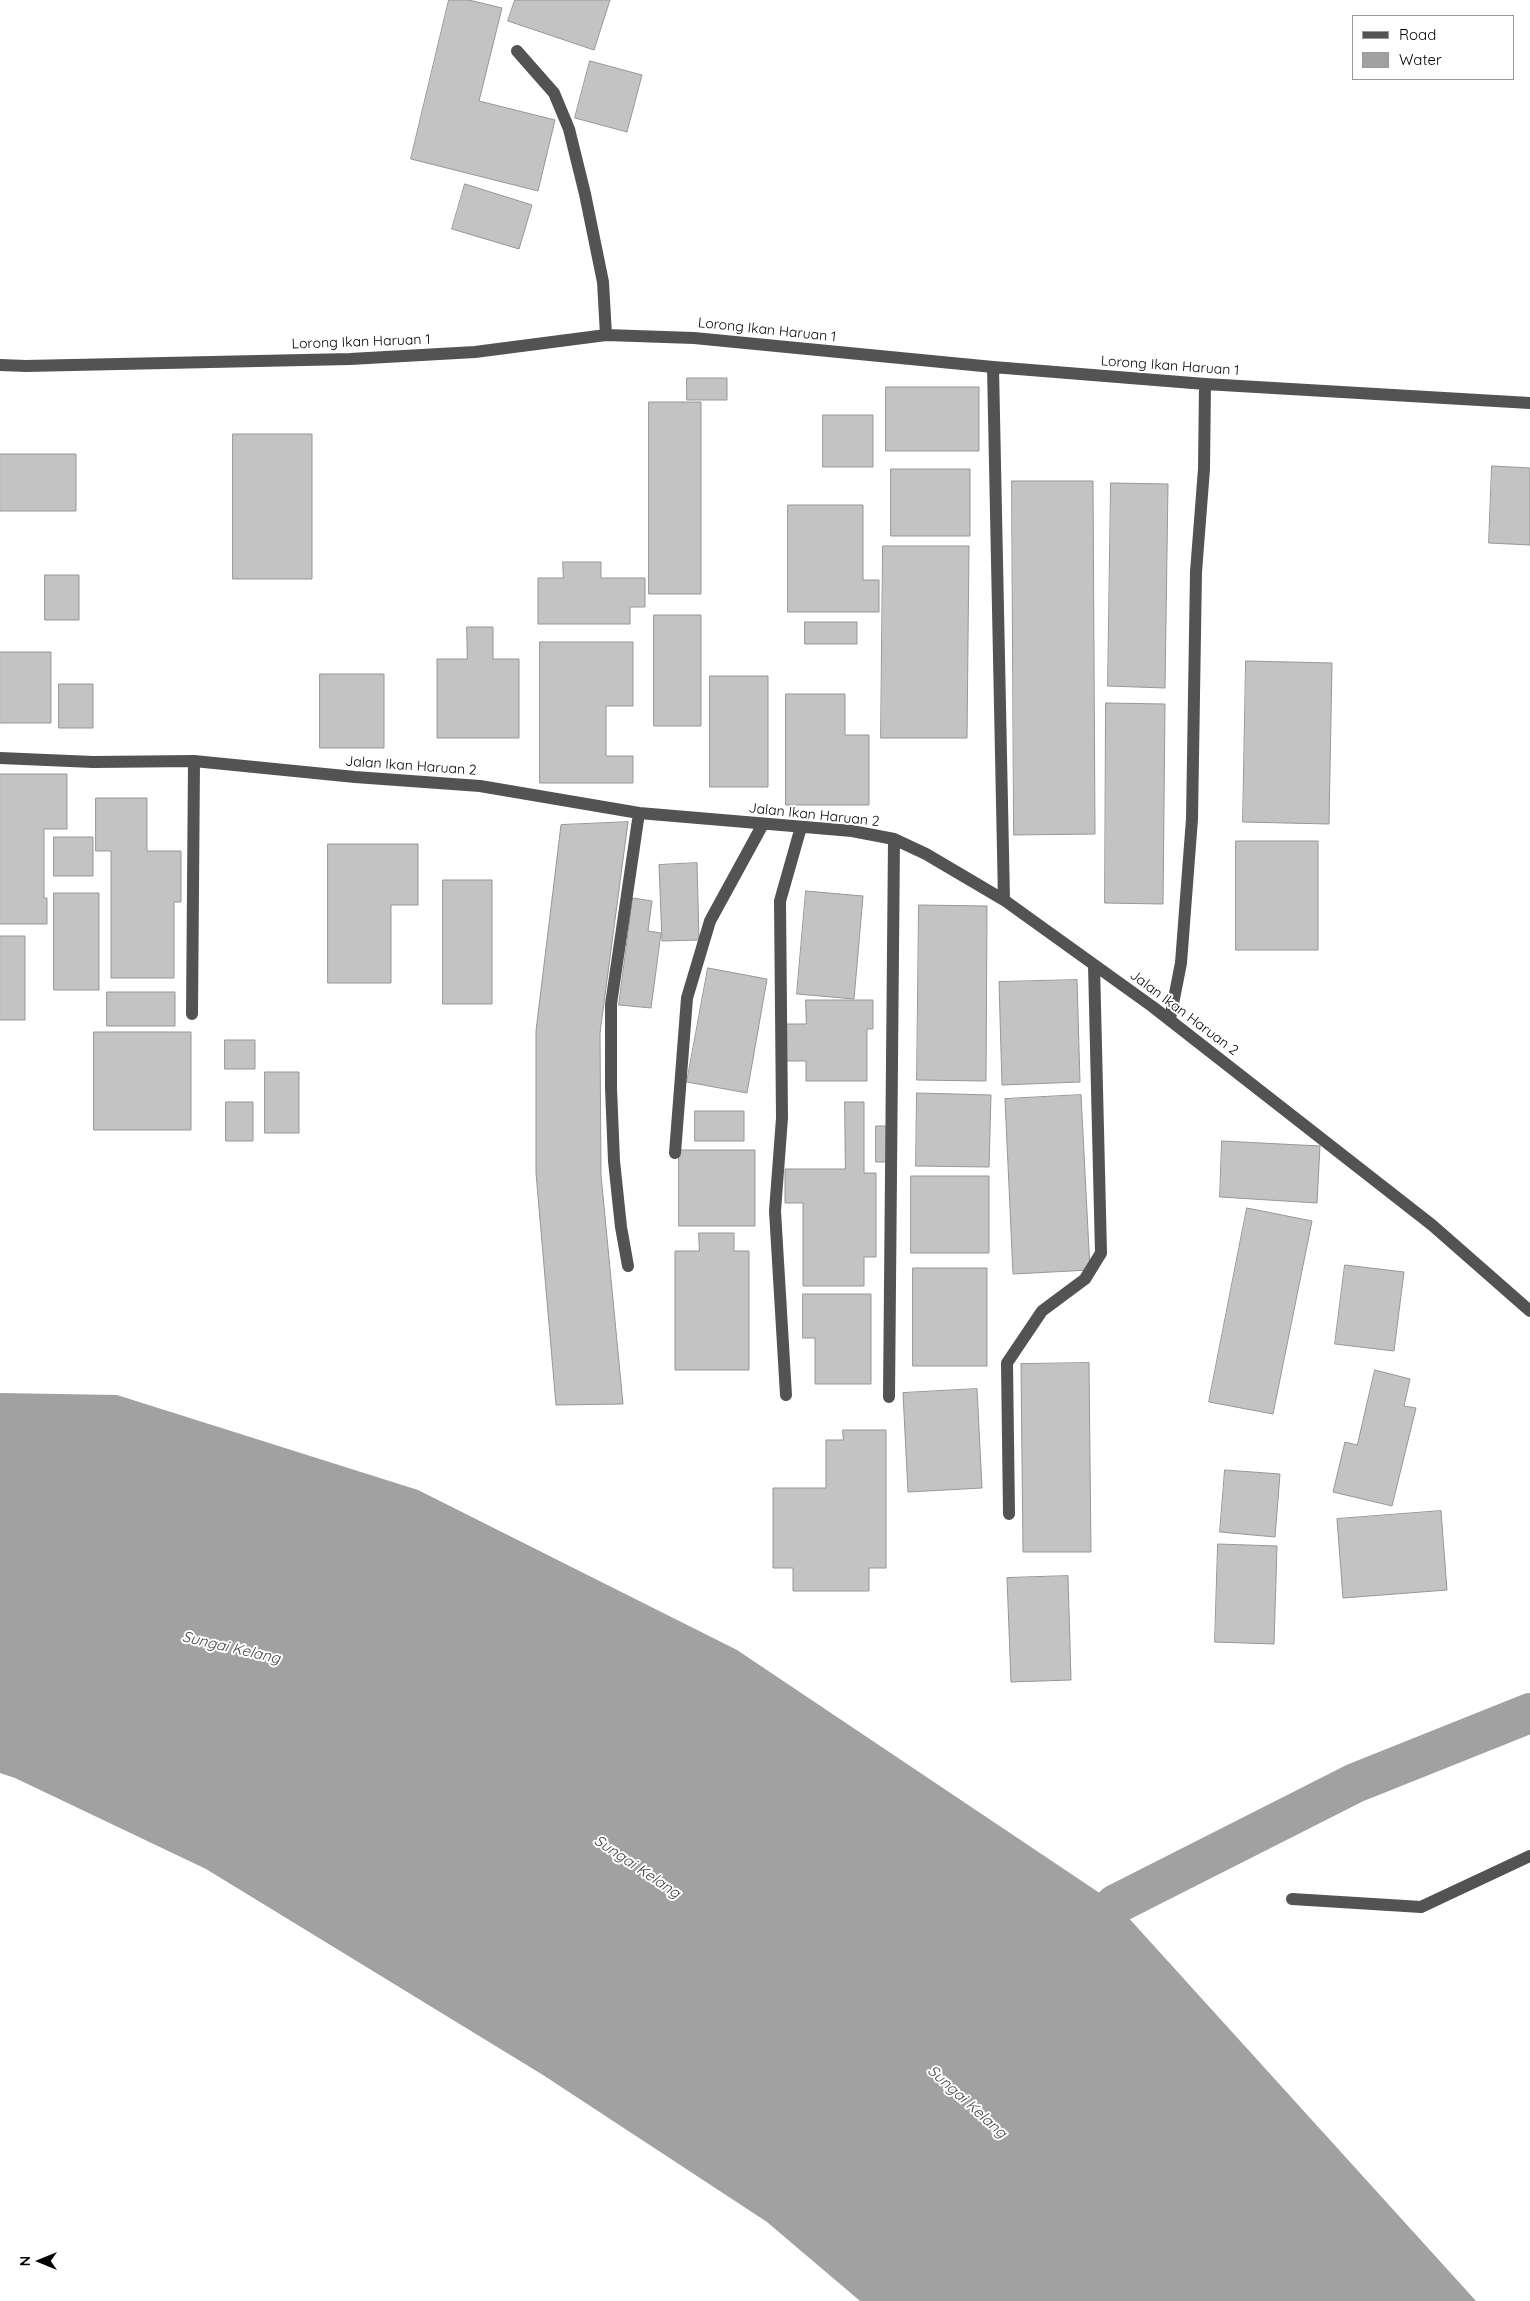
<!DOCTYPE html>
<html>
<head>
<meta charset="utf-8">
<style>
	body { margin:0 }
	#map { position:relative; width:1530px; height:2301px; overflow:hidden; background:#fff; font-family:Quicksand,sans-serif }
	canvas { display:block }
	.legend { position:absolute; left:1352px; top:15px; width:162px; height:65px; box-sizing:border-box; background:#fff; border:1px solid #999; margin:0; padding:6px 9px; list-style:none; font-size:15px; color:#000 }
	.legend li { display:flex; align-items:center; gap:10px; height:25px }
	.legend b { width:25px; border:1px solid #999 }
	.north { position:absolute; left:15px; top:2236px; width:50px; height:50px; -webkit-text-stroke:4px #fff; paint-order:stroke; rotate:270deg; font-size:14px; font-weight:700; line-height:20px; text-align:center; color:#000 }
	.north::after { content:''; display:block; margin:auto; width:18px; height:22px; background:#000; clip-path:polygon(50% 0,100% 100%,50% 72%,0 100%) }
</style>
</head>
<body>
<div id="map">
<canvas width="1530" height="2301"></canvas>
<ul class="legend">
<li><b style="height:6px;background:#535353"></b>Road</li>
<li><b style="height:14px;background:#a1a1a1"></b>Water</li>
</ul>
<div class="north">N</div>
</div>
<script>
const g = document.querySelector('canvas').getContext('2d');
g.lineJoin = 'round';
function fill(path, color) { g.fillStyle = color; g.fill(path, 'evenodd'); }
function strokePath(path, color, width, dash) { g.strokeStyle = color; g.lineWidth = width; g.lineCap = dash ? 'butt' : 'round'; g.setLineDash(dash || []); g.stroke(path); }
function write(font, color, halo, rows, align = 'center') {
  g.font = font + ' Quicksand,sans-serif'; g.lineWidth = 4; g.setLineDash([]); g.textBaseline = 'middle'; g.strokeStyle = halo; g.fillStyle = color; for (const [text, x, y, turn = 0] of rows) {
    g.save(); g.translate(x, y); g.rotate((+turn || 0) * Math.PI / 180); g.textAlign = isNaN(turn) ? turn : align; if (halo) g.strokeText(text, 0, 0); g.fillText(text, 0, 0); g.restore();
  }
}
fill(new Path2D(`
	M0,1393L117,1395L418,1490L737,1650L1116,1904L1476,2301H860L767,2222L543,2075L206,1869L15,1778L0,1773Z`), '#a1a1a1');
strokePath(new Path2D(`
	M1076,1941L1116,1904L1355,1783L1530,1713`), '#a1a1a1', 40);
const building = new Path2D(`
	M449,0H469L502,8L479,101L555,120L538,191L411,159Z
	M515,0H610L594,50L508,21Z
	M590,61L642,75L627,132L575,118Z
	M465,184L532,205L519,249L452,229Z
	M687,378H727V400H687Z
	M886,387H979V451H886Z
	M649,402H701V594H649Z
	M823,415H873V467H823Z
	M233,434H312V579H233Z
	M0,454H76V511H0Z
	M1492,466L1530,468V545L1489,543Z
	M891,469H970V536H891Z
	M1012,481H1093L1095,834L1014,835Z
	M1111,483L1168,484L1165,688L1108,686Z
	M788,505H863V580H879V612H788Z
	M883,546H969L967,738H881Z
	M563,562H601V578H645V607H630V624H538V578H563Z
	M45,575H79V620H45Z
	M654,615H701V726H654Z
	M805,622H857V644H805Z
	M467,627H493V659H519V738H437V659H467Z
	M540,642H633V706H606V756H633V783H540Z
	M0,652H51V723H0Z
	M1246,661L1332,663L1329,824L1243,822Z
	M320,674H384V748H320Z
	M710,676H768V787H710Z
	M59,684H93V728H59Z
	M786,694H845V735H869V805H786Z
	M1106,703L1165,704L1163,904L1105,903Z
	M0,774H67V829H44V898H47V924H0Z
	M96,798H147V851H181V902H174V978H111V851H96Z
	M628,822L600,1033L601,1175L623,1404L556,1405L536,1173V1031L561,825Z
	M54,837H93V876H54Z
	M1236,841H1318V950H1236Z
	M328,844H418V905H391V983H328Z
	M697,863L699,940L662,941L659,865Z
	M443,880H492V1004H443Z
	M806,891L863,896L854,999L797,994Z
	M54,893H99V990H54Z
	M633,898L652,901L648,931L661,933L651,1008L619,1005Z
	M919,905L987,906L986,1081L917,1080Z
	M0,936H25V1020H0Z
	M708,968L767,979L747,1093L687,1082Z
	M1077,980L1080,1082L1002,1085L999,982Z
	M107,992H175V1026H107Z
	M806,1000H873V1029H867V1081H806V1061H785V1024H806Z
	M94,1032H191V1130H94Z
	M225,1040H255V1069H225Z
	M265,1072H299V1133H265Z
	M917,1093L991,1095L989,1167L916,1166Z
	M1081,1095L1090,1270L1013,1274L1005,1099Z
	M226,1102H253V1141H226Z
	M845,1102H864V1173H876V1257H864V1286H803V1203H785V1169H845Z
	M695,1111H744V1141H695Z
	M876,1126H888V1162H876Z
	M1222,1141L1320,1146L1317,1203L1220,1197Z
	M679,1150H755V1226H679Z
	M911,1176H989V1253H911Z
	M1247,1208L1312,1221L1273,1414L1209,1402Z
	M699,1233H734V1251H749V1370H675V1251H699Z
	M1345,1265L1404,1272L1394,1351L1335,1344Z
	M913,1268H987V1366H913Z
	M803,1294H871V1384H815V1338H803Z
	M1089,1363L1091,1552H1023L1021,1364Z
	M1375,1370L1410,1379L1404,1406L1416,1408L1392,1506L1333,1492L1345,1442L1357,1445Z
	M977,1389L982,1488L908,1492L903,1393Z
	M843,1430H886V1568H869V1591H793V1568H773V1488H826V1440H843Z
	M1225,1470L1280,1474L1275,1537L1220,1532Z
	M1441,1511L1447,1590L1343,1598L1337,1519Z
	M1218,1544L1277,1546L1274,1644L1215,1642Z
	M1068,1576L1071,1680L1011,1682L1007,1578Z`);
fill(building, '#c3c3c3');
strokePath(building, '#979797', 1);
strokePath(new Path2D(`
	M517,51L554,93L569,129L585,194L603,282L606,335
	M0,365L26,366L350,359L475,352L606,335L694,338L993,367L1205,384L1530,403
	M993,367L1004,900
	M0,758L93,762L194,761L355,777L480,786L639,813L852,831L894,839L926,854L1004,900L1153,1007L1432,1225L1530,1311
	M192,1014L194,761
	M1170,1019L1181,963L1192,819L1196,572L1204,469L1205,384
	M675,1153L687,998L710,921L763,824
	M628,1266L621,1227L614,1161L611,1088V1004L639,813
	M786,1395L775,1211L782,1118L780,901L801,827
	M889,1397L894,839
	M1009,1514L1007,1363L1042,1311L1085,1279L1101,1253L1094,965
	M1292,1899L1421,1907L1530,1856`), '#535353', 12);
write('14px', '#000', '#fff', [
	["Lorong Ikan Haruan 1",767,330,6],
	["Lorong Ikan Haruan 1",361,342,-2],
	["Lorong Ikan Haruan 1",1170,366,4],
	["Jalan Ikan Haruan 2",411,766,4],
	["Jalan Ikan Haruan 2",814,815,6],
	["Jalan Ikan Haruan 2",1184,1013,37]
]);
write('italic 15px', '#424242', '#fff', [
	["Sungai Kelang",231,1648,13],
	["Sungai Kelang",637,1867,34],
	["Sungai Kelang",967,2102,42]
]);
</script>
</body>
</html>
